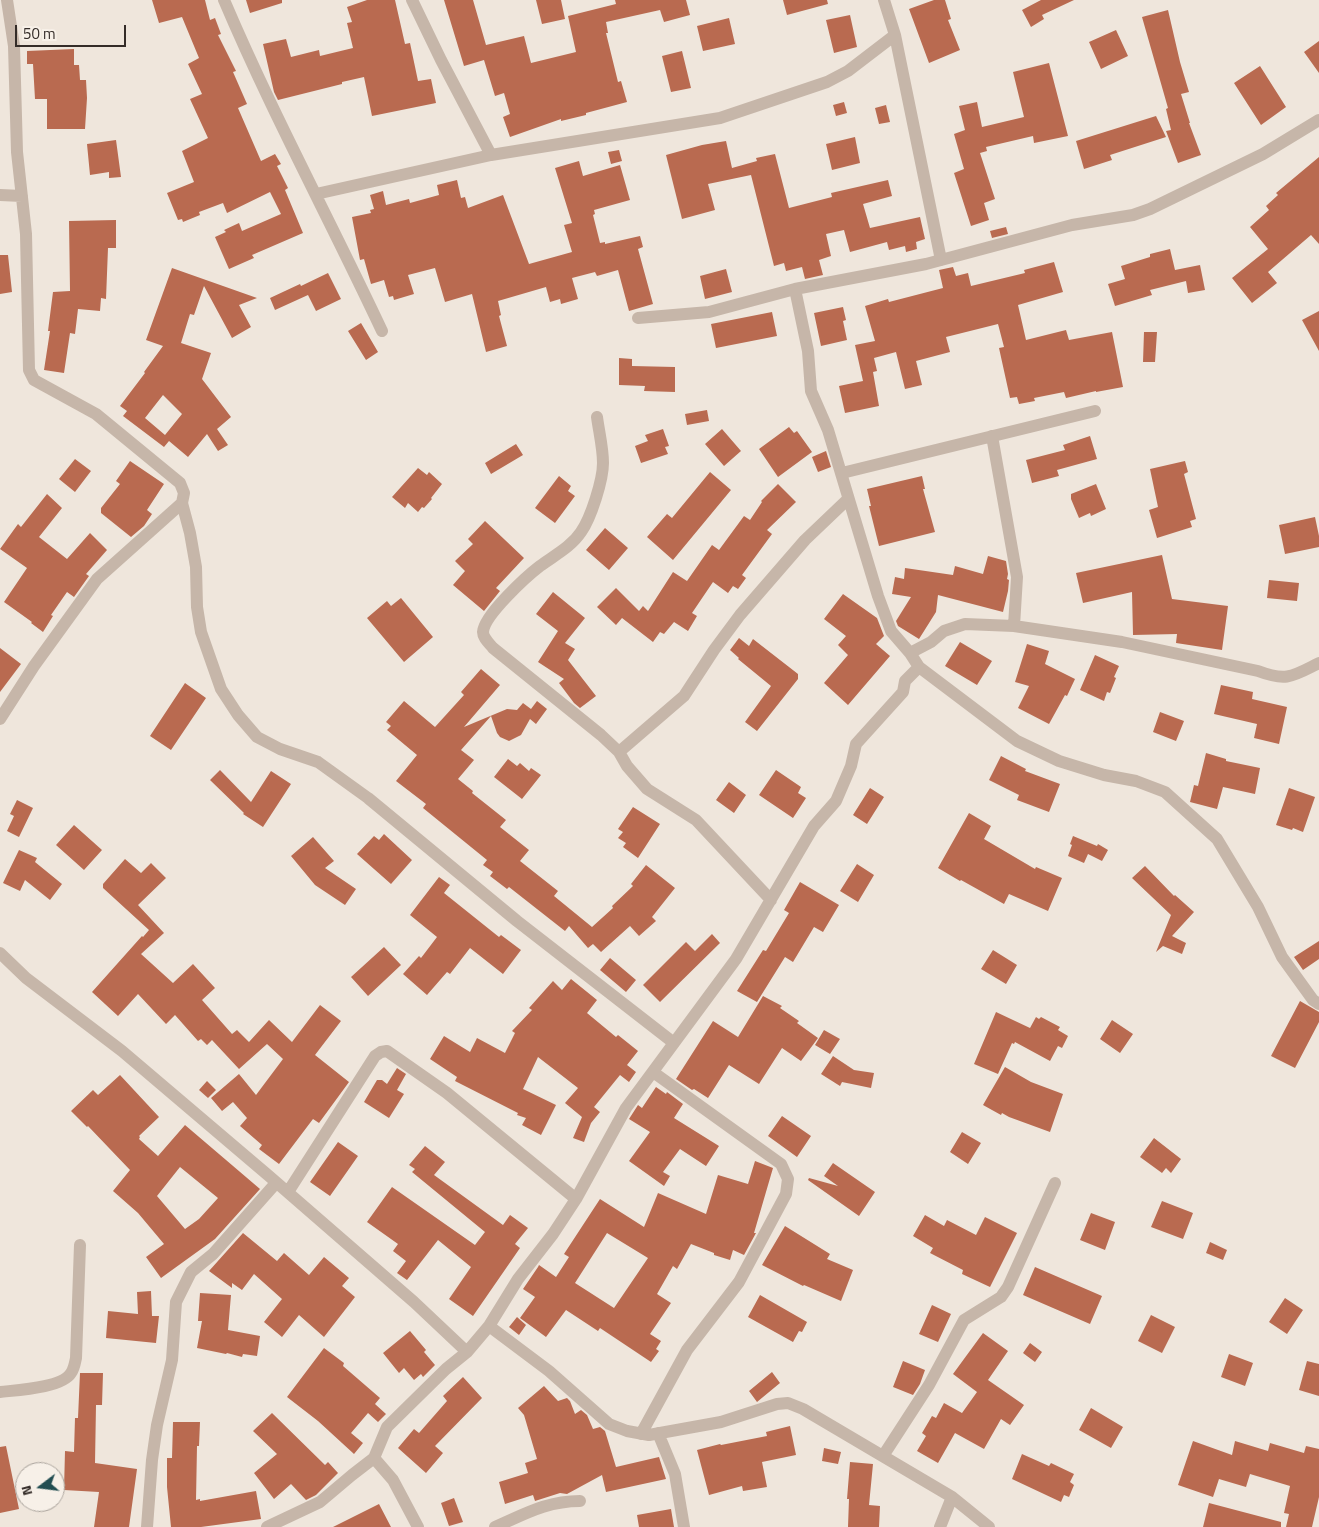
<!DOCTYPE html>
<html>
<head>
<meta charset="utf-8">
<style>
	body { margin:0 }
	#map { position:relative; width:1319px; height:1527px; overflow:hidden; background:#efe6dc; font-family:"Titillium Web",sans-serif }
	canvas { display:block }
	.north { position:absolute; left:15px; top:1462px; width:50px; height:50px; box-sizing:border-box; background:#f7f0e8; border:1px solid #a9a29b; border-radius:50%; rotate:255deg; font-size:14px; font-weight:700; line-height:20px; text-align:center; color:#342c28 }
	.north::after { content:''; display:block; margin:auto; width:18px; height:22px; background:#224d51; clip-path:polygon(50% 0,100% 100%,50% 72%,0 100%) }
	.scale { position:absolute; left:15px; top:25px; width:111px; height:22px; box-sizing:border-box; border:2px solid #342c28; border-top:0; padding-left:6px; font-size:15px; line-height:18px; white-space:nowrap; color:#342c28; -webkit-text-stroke:4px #f7f0e8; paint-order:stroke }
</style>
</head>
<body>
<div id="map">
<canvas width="1319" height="1527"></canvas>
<div class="north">N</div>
<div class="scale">50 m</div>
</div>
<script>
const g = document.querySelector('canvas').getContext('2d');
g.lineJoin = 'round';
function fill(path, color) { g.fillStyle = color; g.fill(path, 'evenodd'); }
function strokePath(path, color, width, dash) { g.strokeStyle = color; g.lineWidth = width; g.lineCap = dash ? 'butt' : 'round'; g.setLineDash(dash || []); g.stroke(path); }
fill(new Path2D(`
	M152,0H205L210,20L215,18L221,34L218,35L236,71L233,72L247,104L238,108L261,161L275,154L281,164L277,166L288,188L285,190L303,233L252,255L254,258L229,269L215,237L226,232L224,230L239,223L242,231L281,214L270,192L227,213L223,203L199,212L200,215L183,222L182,219L178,220L167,193L194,182L182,151L208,138L190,99L202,94L188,64L199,58L182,17L159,23Z
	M246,0H282V3L250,13Z
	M367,0H395L405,44L410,43L418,81L431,79L436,103L372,116L364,77L342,82V84L278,100L274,92L263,44L286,39L291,57L319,50L320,56L353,48L347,23L352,22L347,7Z
	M444,0H473L486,45L524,36L531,63L576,52L568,16L616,4L615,0H686L690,15L664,22L660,10L606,22L608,33H606L618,82L621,81L627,102L586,113V115L561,121V119L510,137L503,117L510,114L504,93L495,96L484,60L464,66Z
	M536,0H561L565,19L542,24Z
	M783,0H827L828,4L787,15Z
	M934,0H945L951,19L948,20L960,50L929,63L909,9Z
	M1041,0H1074L1042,15L1044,19L1031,27L1022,10Z
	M1168,10L1180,62L1189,92L1181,94L1190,123H1189L1201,155L1178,163L1166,131L1171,130L1166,109L1168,108L1142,17Z
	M850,15L857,47L834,53L826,20Z
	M729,18L735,44L703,51L697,26Z
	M1116,30L1128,56L1101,69L1089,42Z
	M1319,41V73L1304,52Z
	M74,49V65H79L80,80H86L87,98L85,129H47V99H35L33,64H27V51Z
	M682,51L691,88L671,92L662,56Z
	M1049,63L1068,136L1034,143L1033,136L986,147L987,151L980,153L995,199L984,203L989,220L971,226L954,173L964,169L954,134L965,130L959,106L977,102L982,127L1024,117L1013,72Z
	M1260,66L1286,107L1261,125L1234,83Z
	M844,102L847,113L836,116L833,105Z
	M886,105L890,122L879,124L875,108Z
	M1156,116L1166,137L1110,155L1112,160L1084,169L1076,141Z
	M855,137L860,163L832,170L826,144Z
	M116,140L121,177L109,178V172L90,175L87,144Z
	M726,141L732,168L757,161L756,158L775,154L789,208L832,197L831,193L888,180L892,196L863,204L870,228L920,217L925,239L916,242L917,249L906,252L905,246L889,250L887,242L850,252L844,230L826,234L831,256L819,260L823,275L805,279L802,267L786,271L784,263L774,266L751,175L708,184L715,210L682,219L666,155L702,145Z
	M619,150L622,161L611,164L608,152Z
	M1319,157V244L1311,235L1268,272L1277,283L1252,303L1232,278L1268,249L1250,227L1269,210L1266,206L1278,195L1276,193Z
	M579,161L583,176L620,165L630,200L594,210L595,214L593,215L600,243L605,242V244L640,236L643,247L638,249L653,304L629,311L618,270L597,276L595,272L572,278L578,299L561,304L560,299L550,302L546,287L498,301L501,315L499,316L507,346L486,352L472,294L445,302L435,268L408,275L414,294L394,300L393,296L389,297L384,280L371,284L364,259L360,260L352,217L371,213L370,210L374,209L370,195L383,191L386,205L409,199L410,203L439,195L437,185L457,180L461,198L465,197L468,208L503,195L529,264L572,252L564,225L572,223L555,168Z
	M116,220V248H108L106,299L101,298L100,311L78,309L75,334L70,333L64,373L44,370L50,331H48L53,292L70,291L69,221Z
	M1006,227L1008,234L992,238L990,231Z
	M1170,249L1175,270L1200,265L1205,290L1188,293L1186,281L1150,290L1152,295L1115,306L1108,284L1125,279L1121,266L1150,257V254Z
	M0,255H8L12,292L0,294Z
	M1054,262L1063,292L1018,305L1026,340L1066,330L1069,340L1112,332L1123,387L1096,392V391L1066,398L1064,392L1034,398L1035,401L1019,404L1017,397L1010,398L999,348L1004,347L998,324L946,337L950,352L916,361L922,385L905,389L896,352L874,358L877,371L873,372L879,406L845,413L839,386L863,381L855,345L875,341L865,306L888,299L889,302L943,288L939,270L953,267L956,276L968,273L971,286L1025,273L1024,270Z
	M172,268L257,298L239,305L251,327L232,338L204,286L194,315L190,314L181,343L211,353L202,379L231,417L217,429L228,445L218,451L207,434L188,457L169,441L164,447L123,416L127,411L120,406L145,373L144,372L163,346L146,340ZM163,395L182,414L165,435L145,418Z
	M726,269L732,292L705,299L700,276Z
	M328,273L341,299L316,311L308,295L275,310L270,298L300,284L301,286Z
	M843,307L846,320L843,321L847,340L821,346L814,313Z
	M1319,311V351L1302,320Z
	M772,312L777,336L716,348L711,324Z
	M361,323L378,352L366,360L348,331Z
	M1144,332H1157L1155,362H1143Z
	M619,358L632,359V366L675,367V392L644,391L645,386L619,385Z
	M707,410L709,421L687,425L685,414Z
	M789,427L794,433L797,431L812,452L778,477L759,449Z
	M663,429L669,446L665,447L668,454L641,463L635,446L648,441L645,435Z
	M722,429L741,451L724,466L705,444Z
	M1090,436L1097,459L1057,470L1059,476L1032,483L1026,460L1065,450L1063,445Z
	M516,444L523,455L491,474L485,463Z
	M826,451L831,467L818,472L812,457Z
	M75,459L91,471L75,492L59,479Z
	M130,461L164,484L147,510L152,514L144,526L131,537L101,513V508L120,484L116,481Z
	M1185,461L1188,472L1184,474L1196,519L1190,521L1192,527L1157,538L1149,510L1158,507L1150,469Z
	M418,468L427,475L429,472L442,484L431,498L432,499L424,508L422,507L418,512L408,503L405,508L392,497Z
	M710,472L731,490L673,560L647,537L667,514L672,518Z
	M559,476L571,486L568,491L575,496L555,523L535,508Z
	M922,476L925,489H923L935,532L879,546L869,506H871L867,489Z
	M778,484L796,502L767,530L772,534L742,575L746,578L738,589L733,586L728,593L713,582L692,613L697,616L688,631L674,622L664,634L660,632L653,642L622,618L616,625L597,607L616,588L639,611L643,606L648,611L673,572L687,581L712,545L719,550L744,516L750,520L762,502L761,501Z
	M1096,484L1106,509L1091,516L1090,513L1079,518L1071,499V494Z
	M47,494L62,508L39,537L67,559L90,533L107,550L86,574L89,576L74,597L67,592L51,615L53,616L43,632L31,623L32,622L4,602L27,568L0,549L18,524L21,527Z
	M1315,517L1319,536V547L1285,554L1279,525Z
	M485,521L524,558L496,588L500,591L484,611L453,585L465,571L455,561L473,544L468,539Z
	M605,528L628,548L609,570L586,550Z
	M1162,555L1172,599L1228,606L1222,650L1176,643L1177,634L1133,635L1132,592L1083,603L1076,573Z
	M988,556L1006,561L1008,574L1007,579L1009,580L1008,591L1003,612L938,595L936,612L919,639L898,626L896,621L911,597L892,594L895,577L904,579L905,568L953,575L955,566L983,574Z
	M1269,580L1299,583L1297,601L1267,598Z
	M553,592L585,618L565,643L575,649L568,660L596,696L580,708L574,703L559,683L564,679L538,662L558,631L536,614Z
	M843,594L877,618L884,636L876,644L890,656L848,705L824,683L848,655L838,645L846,636L824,619Z
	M401,598L433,637L404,662L367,618L387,601L391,606Z
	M739,638L749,646L753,639L798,674V679L757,731L745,722L771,686L738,659L739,658L730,650Z
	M960,642L992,661L977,685L945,666Z
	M1027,644L1049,651L1045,664L1075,679L1067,696L1065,695L1049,724L1018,708L1029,686L1015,682Z
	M0,648L21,664L0,692Z
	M1095,655L1119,666L1114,677L1116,678L1110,693L1107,692L1104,701L1080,690Z
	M481,669L500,685L464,727L507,709L517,710L523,703L531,709L537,701L547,709L536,724L530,719L521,735L509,741L500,737L497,733L491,716L461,750L474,760L458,779L473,791L472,793L506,820L500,827L529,850L520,861L558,891L554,896L592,927L613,908L612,906L633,886L631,884L646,865L675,888L652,917L656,921L639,936L630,926L601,952L593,944L588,948L569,926L565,931L509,887L507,889L490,876L493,872L483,865L487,860L423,808L426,804L396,781L417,755L387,730L391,726L386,722L404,701L435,727L464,695L461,692Z
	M185,683L206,698L171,750L150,736Z
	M1221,685L1253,692L1252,699L1287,707L1279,744L1254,738L1257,724L1214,714Z
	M1160,712L1184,721L1176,741L1153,732Z
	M1206,753L1226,759V761L1260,768L1255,794L1223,787L1217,809L1190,802L1194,785L1198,786Z
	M1001,756L1026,769L1025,771L1060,784L1049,812L1017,800L1019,795L989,780Z
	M508,759L517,766L520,763L529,771L531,768L541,775L522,799L494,777Z
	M220,770L251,802L271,771L291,784L263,827L243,814L244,813L210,780Z
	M776,770L801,787L798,793L806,798L793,818L759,795Z
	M729,782L746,795L734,813L716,800Z
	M870,788L884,797L867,824L853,815Z
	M1289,788L1315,797L1303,832L1293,828L1292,830L1276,825Z
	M17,800L33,808L19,837L7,831L14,816L10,814Z
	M633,807L660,824L638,858L623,847L626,843L618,838L623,832L618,829Z
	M969,813L991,826L984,839L1035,869L1036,867L1062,878L1048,911L1009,894L1004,904L961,880L960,881L938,868Z
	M74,825L102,850L84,870L56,845Z
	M384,834L412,860L391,884L357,854L374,836L379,840Z
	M1073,836L1097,846L1098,844L1108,850L1102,861L1088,854L1084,863L1068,856L1072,845L1070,844Z
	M313,837L334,861L325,868L356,889L345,905L315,885L291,856Z
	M19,850L37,858L35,862L62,884L50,900L25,880L20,891L3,883Z
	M125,859L141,873L151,863L166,878L138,905L164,933L141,954L173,983L193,964L215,988L202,1000L232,1034L237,1030L249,1042L269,1020L292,1042L320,1005L341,1021L315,1055L349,1082L319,1123L313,1119L279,1164L259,1149L262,1145L240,1126L247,1118L233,1102L222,1111L211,1098L239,1074L256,1095L283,1059L267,1044L239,1069L212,1040L207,1045L201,1039L198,1041L175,1015L166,1024L138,994L118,1016L92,992L142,936L143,937L149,930L103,888V884Z
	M857,864L874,875L858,902L840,891Z
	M1145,866L1174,896L1175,895L1194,912L1172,936L1186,943L1182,954L1163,946L1156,952L1171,915L1132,878Z
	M439,877L450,885L444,893L499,937L501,935L521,950L503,974L470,948L450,974L447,972L427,995L403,974L419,956L421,958L437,937L410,915Z
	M800,882L839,905L823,932L814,927L793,962L785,957L757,1002L737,991L763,950L766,951L789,913L784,910Z
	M712,934L720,943L660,1002L643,985L686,942L695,951Z
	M1319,941V959L1303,970L1294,957Z
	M384,947L401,965L368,996L351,977Z
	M993,950L1017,965L1006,984L981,969Z
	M610,958L636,980L626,992L600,970Z
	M571,979L597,1000L587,1013L616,1037L618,1035L638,1051L627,1065L636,1072L629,1082L620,1075L594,1107L600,1112L591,1123L584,1142L573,1138L582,1117L565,1103L578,1088L538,1057L523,1089L556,1105L541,1135L522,1125L526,1118L517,1115L518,1113L455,1081L457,1077L430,1059L444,1036L470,1052L477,1038L505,1053L515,1033L512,1031L532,1010L529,1008L553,981L562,990Z
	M763,996L782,1006L780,1008L799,1021L797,1023L818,1038L801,1061L782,1048L759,1084L729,1065L708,1098L694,1089L692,1090L676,1079L713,1021L738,1037Z
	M1300,1001L1319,1012V1022L1295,1068L1271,1056Z
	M996,1012L1030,1028L1036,1017L1039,1019L1041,1017L1060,1027L1058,1030L1068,1036L1062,1048L1058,1046L1050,1061L1015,1042L1014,1044L1012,1043L998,1074L974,1064Z
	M1112,1020L1133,1034L1120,1053L1100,1039Z
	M824,1030L840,1039L830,1054L815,1045Z
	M833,1056L854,1070L874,1073L871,1088L842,1082L840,1086L821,1074Z
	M1005,1067L1031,1082L1063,1094L1050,1132L1009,1117L1002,1113L1001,1115L983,1105Z
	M397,1068L406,1074L397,1090L404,1094L389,1118L364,1102L377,1080H382L387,1084Z
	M120,1075L159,1117L139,1136L140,1137L139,1139L158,1156L185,1125L260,1189L215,1239L161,1278L146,1257L164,1244L138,1213L113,1191L130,1170L88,1126L87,1127L71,1111L93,1090L98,1095ZM180,1167L218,1198L199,1219L185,1229L157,1196Z
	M207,1081L216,1090L208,1098L199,1090Z
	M656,1087L666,1094L667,1092L683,1104L674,1118L719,1146L706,1166L680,1149L663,1172L670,1176L664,1186L629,1161L650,1132L629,1119L638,1105L642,1108Z
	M782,1116L811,1136L797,1157L768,1136Z
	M962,1132L981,1143L968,1164L950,1152Z
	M1154,1138L1181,1159L1171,1173L1166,1168L1162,1173L1140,1157Z
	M338,1142L358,1156L330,1196L310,1182Z
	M425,1146L445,1162L434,1175L503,1225L510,1215L528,1228L515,1244L520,1248L473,1316L449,1299L471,1267L438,1240L407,1280L397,1273L406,1261L393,1251L398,1244L367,1222L392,1187L475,1245L485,1232L412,1172L415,1169L409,1165Z
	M755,1161L773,1168L754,1233H756L744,1255L733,1250L730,1260L714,1255V1253L691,1244L677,1269L673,1266L657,1294L671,1303L650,1334L661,1341L656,1349L659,1351L651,1362L600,1328L598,1331L566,1310L546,1337L520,1318L535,1297L523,1289L538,1267L539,1265L556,1277L569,1257L564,1254L600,1199L644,1227L658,1193L706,1214L718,1175L748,1184ZM607,1233L648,1258L614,1308L575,1283Z
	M833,1163L875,1192L859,1216L808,1180L809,1178L838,1186L824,1176Z
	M1162,1201L1193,1213L1183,1239L1151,1227Z
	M1091,1213L1115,1222L1105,1250L1080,1240Z
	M925,1215L944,1226L947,1220L976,1235L985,1217L1017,1233L990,1287L962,1274L963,1270L930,1253L933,1248L913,1236Z
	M785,1226L830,1254L827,1259L853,1270L841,1301L804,1285L803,1286L762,1265Z
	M243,1233L277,1261L284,1253L309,1275L324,1257L349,1278L342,1286L355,1297L324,1337L299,1315L282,1337L264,1322L282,1299L254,1274L242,1290L232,1283V1288L209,1271Z
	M1210,1242L1227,1250L1223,1260L1206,1253Z
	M1035,1267L1102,1296L1090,1324L1023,1295Z
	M151,1291L152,1316H159L156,1343L106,1338L108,1311L138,1314L137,1292Z
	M200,1293L231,1295L228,1330L260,1336L257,1356L243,1354L242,1357L227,1353L226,1354L197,1348L202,1321H198Z
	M760,1295L807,1322L802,1332L799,1331L793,1342L748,1317Z
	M1285,1298L1303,1310L1287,1334L1269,1322Z
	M932,1305L951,1314L938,1342L919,1334Z
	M1151,1315L1175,1327L1162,1353L1138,1341Z
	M517,1317L526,1325L519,1335L509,1327Z
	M410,1331L426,1350L424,1352L435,1365L423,1377L421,1374L414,1380L404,1368L399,1373L383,1353Z
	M983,1333L1008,1351L988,1380L1024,1405L1010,1425L1001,1419L984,1449L955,1433L938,1463L917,1451L926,1436L922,1433L932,1416L936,1418L944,1403L962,1413L977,1392L953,1374Z
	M1030,1343L1042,1352L1035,1362L1023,1353Z
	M324,1348L344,1363L343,1366L380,1398L375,1404L386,1414L378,1422L368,1413L351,1433L363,1443L354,1454L318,1421L287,1397Z
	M1229,1354L1253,1363L1245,1386L1221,1377Z
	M903,1361L925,1370L920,1384L913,1395L893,1387Z
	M1307,1361L1319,1364V1396L1299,1390Z
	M772,1372L780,1383L757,1402L749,1391Z
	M80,1373H103L102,1405H96L95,1463L137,1469L129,1527H94L99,1492L64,1490L65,1451L74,1452L75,1418H78Z
	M463,1377L482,1398L435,1446L443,1453L426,1473L398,1448L414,1429L419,1433L447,1401L443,1396Z
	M544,1386L558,1401L567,1398L570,1401L575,1414L581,1410L587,1415L593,1429L600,1427L605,1431L616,1467L659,1457L666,1479L606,1492L602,1475L567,1494L560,1493L535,1501L533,1495L505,1504L499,1482L528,1473L525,1463L537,1459L524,1415L518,1408Z
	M1091,1408L1123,1427L1111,1448L1079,1430Z
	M272,1413L325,1465L328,1462L338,1473L316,1495L306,1500L291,1484L274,1499L254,1473L277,1454L253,1431Z
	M173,1422H200L199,1446H197L196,1500L200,1499V1501L256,1491L261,1519L201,1527H171L167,1487V1458H172Z
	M790,1426L796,1455L762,1462L767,1487L743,1491L742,1486L709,1495L697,1450L720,1444L721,1445L767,1436L766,1432Z
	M1193,1441L1232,1455L1235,1441L1268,1451L1270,1443L1304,1453L1306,1446L1319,1449V1497L1312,1527H1286L1289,1514L1284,1513L1290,1486L1250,1474L1246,1487L1219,1479L1213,1497L1178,1485Z
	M6,1446L19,1509L0,1513V1447Z
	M824,1448L841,1452L838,1464L822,1461Z
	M1022,1454L1049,1466L1051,1463L1074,1474L1070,1482L1074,1485L1069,1497L1064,1495L1061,1502L1012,1479Z
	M850,1462L873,1464L869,1505L880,1506L879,1527H848L849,1499H847Z
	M454,1498L463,1522L449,1526L441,1503Z
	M1209,1503L1281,1522V1527H1203Z
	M379,1504L391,1527H333Z
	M671,1509L674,1527H639L637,1515Z`), '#b96a50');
strokePath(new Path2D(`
	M224,0C272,113 330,220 382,331
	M412,0L441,60L491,155
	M884,0L895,35L941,260
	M316,194L491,155L720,118L827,82L848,71L895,35
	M0,195L22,196
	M638,318L709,312L795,289L926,264L1072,225L1133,215L1150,209L1263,154L1319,120
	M597,417C599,432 603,448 603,463C603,480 591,518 581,532C571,547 555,555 540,566C527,576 484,615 483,632C483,638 489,643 493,648L601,735L619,752L627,766L647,789L696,820L771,900
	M992,436L1017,577L1014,626
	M842,473L1095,411
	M182,503L190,533L196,567L197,607L201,632L221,689L238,715L257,737L280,749L318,762L368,798L517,921L674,1043
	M910,653L931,642L944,631L965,624L1014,626L1122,642L1258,671C1287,682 1293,676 1319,663
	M919,667L1017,741L1059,761L1104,775L1136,781L1165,792L1217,839L1258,907L1282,957L1313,1000L1319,1004
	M0,719L34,666L97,579L182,503L184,493L180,483L96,414L34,380L29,370L26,234L17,152L14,46L7,0
	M619,752L684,696L714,650L740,615L805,540L848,499
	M0,953L26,978L122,1051L269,1176L414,1302L467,1352
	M288,1192L375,1056L381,1052L387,1051L447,1093L576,1199
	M489,1326L549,1371L609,1424L627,1431L649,1435L721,1422L777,1404L788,1403L803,1409L952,1497L989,1527
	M0,1392C17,1390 62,1388 71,1373C74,1369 75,1363 76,1358L80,1245
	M658,1433L675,1474L684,1527
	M641,1434L687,1350L739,1282L786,1194L788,1179L781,1164L653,1072
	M883,1456L929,1385L964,1320L1001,1297L1008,1287L1055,1183
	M374,1458L393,1480L418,1527
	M147,1527L152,1460L157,1425L172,1360L176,1302L191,1272L213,1254L276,1183
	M267,1527L320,1502L352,1475L374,1458L387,1427L446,1369L467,1352L489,1326L518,1279L553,1234L576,1199L626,1108L736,959L814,826L836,801L851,766L856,744L903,692L905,681L919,667L910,653L891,631L878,596L828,430L811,391L808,351L795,289
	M495,1527C525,1514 547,1501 580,1501
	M940,1527L952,1497`), '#c6b6a9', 12);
</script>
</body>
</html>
